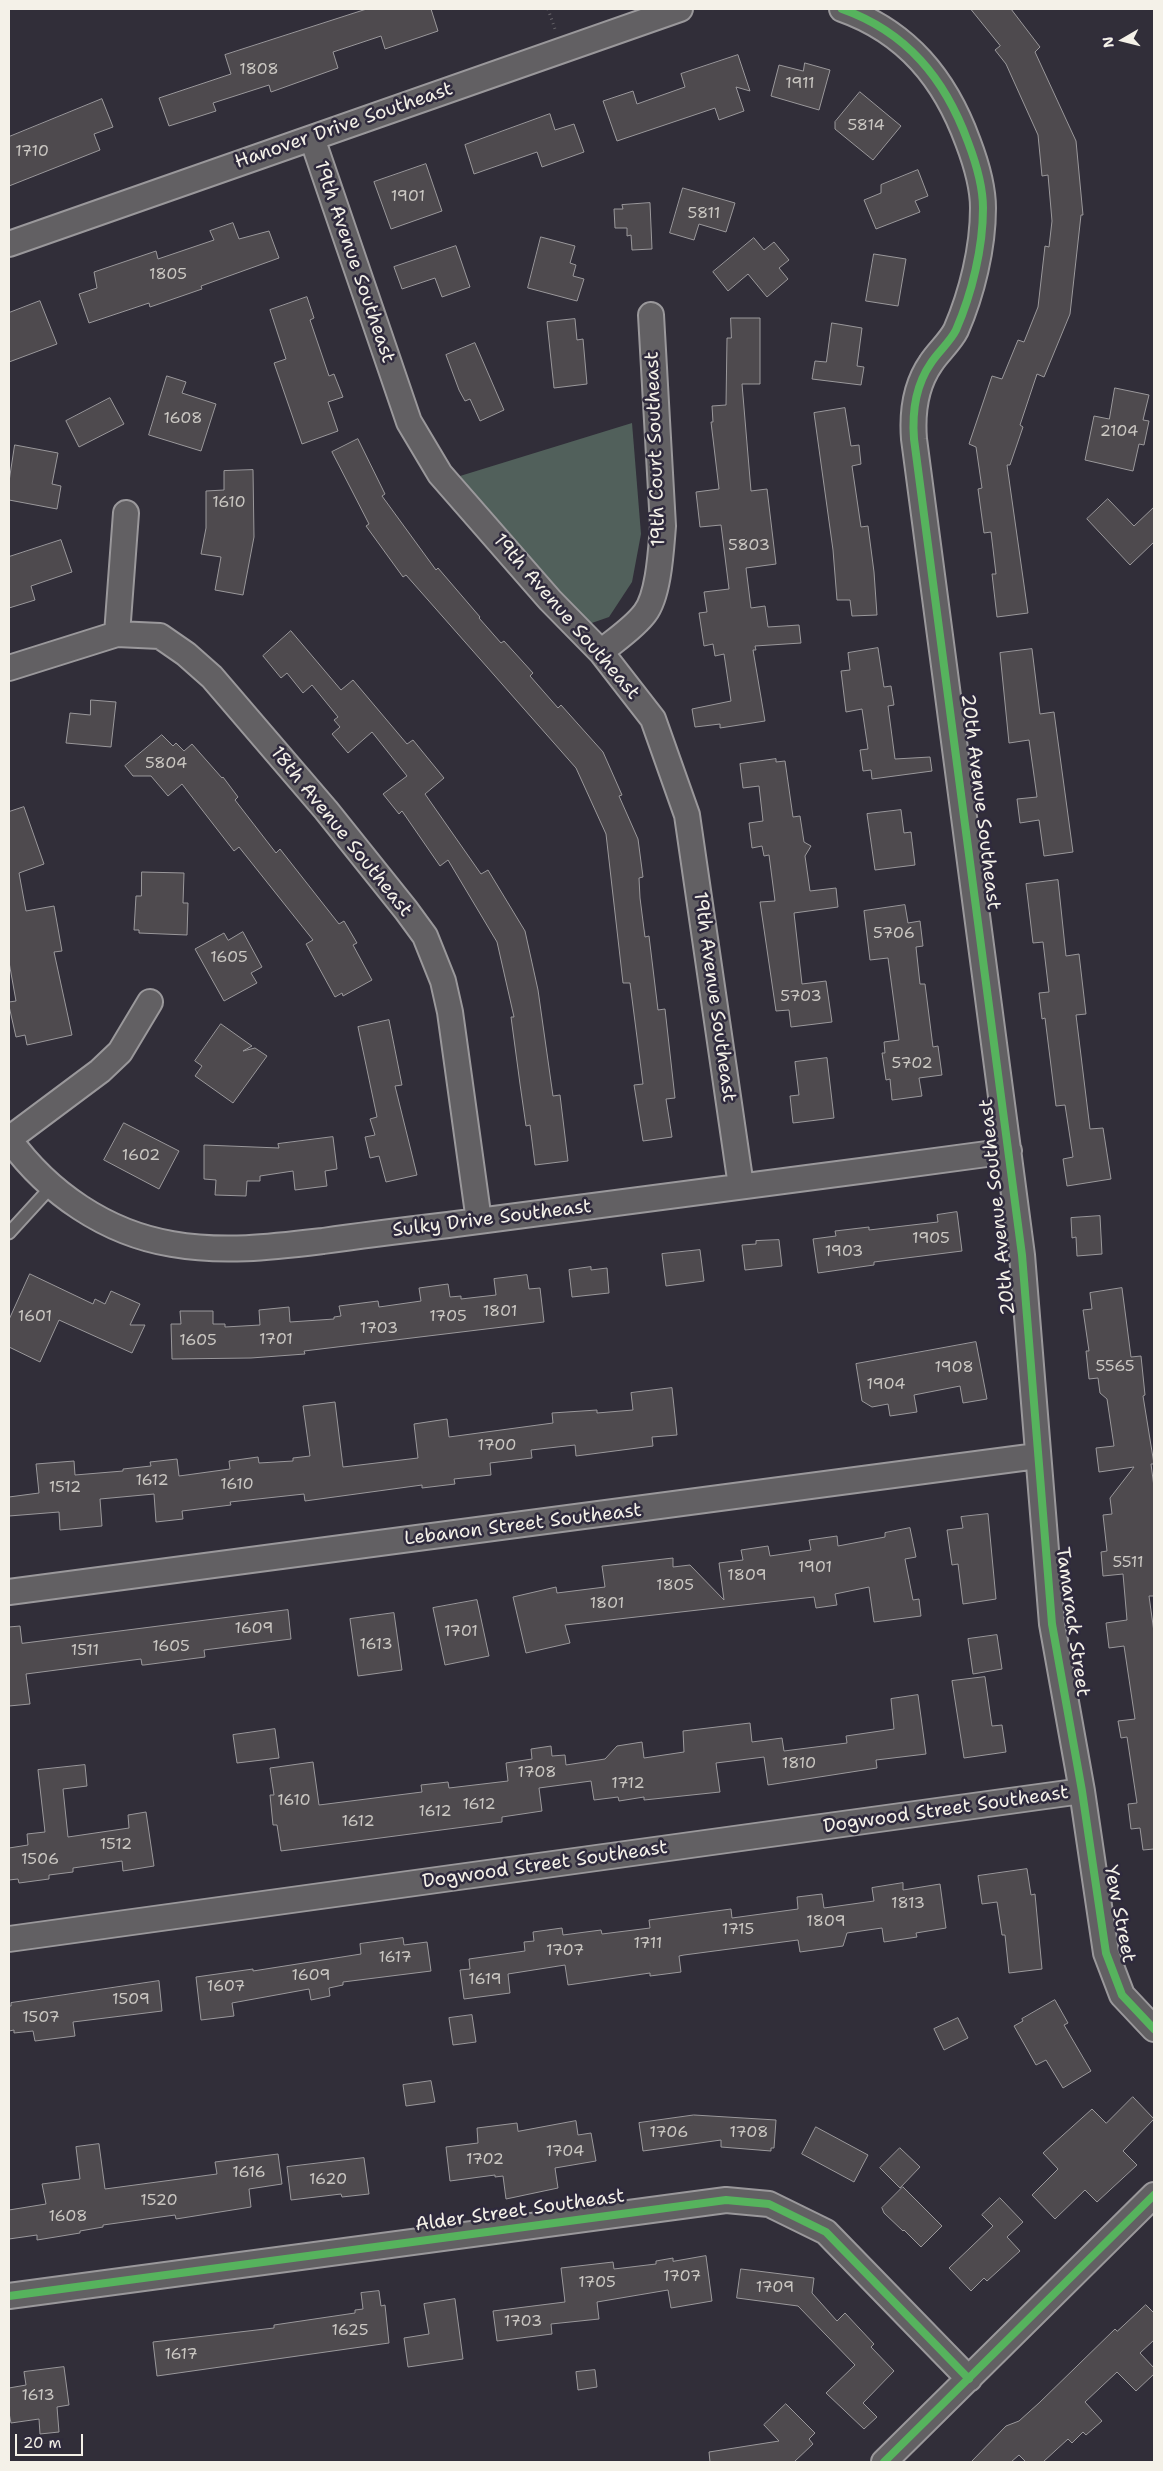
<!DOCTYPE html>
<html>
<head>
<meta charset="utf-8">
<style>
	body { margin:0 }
	#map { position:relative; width:1163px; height:2471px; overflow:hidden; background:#312e39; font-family:"Shantell Sans",sans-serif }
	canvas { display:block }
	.frame { position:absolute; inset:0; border:10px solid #f4f1e8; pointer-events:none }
	.north { position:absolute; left:1098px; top:15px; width:50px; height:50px; -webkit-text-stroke:4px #2f2a3d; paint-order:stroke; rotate:262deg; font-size:14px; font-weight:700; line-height:20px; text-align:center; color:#f4f1e8 }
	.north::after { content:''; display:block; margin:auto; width:18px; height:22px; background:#f4f1e8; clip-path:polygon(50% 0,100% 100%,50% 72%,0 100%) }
	.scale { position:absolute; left:15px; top:2434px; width:68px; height:22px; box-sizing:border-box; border:2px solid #f4f1e8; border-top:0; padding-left:6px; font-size:15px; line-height:18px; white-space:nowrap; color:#f4f1e8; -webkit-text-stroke:4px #2f2a3d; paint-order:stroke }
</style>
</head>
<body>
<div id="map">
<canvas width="1163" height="2471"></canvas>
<div class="frame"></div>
<div class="north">N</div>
<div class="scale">20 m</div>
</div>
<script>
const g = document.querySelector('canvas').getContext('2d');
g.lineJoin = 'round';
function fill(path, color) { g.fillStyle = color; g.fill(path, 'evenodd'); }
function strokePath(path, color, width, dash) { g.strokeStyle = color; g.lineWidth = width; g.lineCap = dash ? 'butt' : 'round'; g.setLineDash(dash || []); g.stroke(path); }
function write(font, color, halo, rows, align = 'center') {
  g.font = font + ' "Shantell Sans",sans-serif'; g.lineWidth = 5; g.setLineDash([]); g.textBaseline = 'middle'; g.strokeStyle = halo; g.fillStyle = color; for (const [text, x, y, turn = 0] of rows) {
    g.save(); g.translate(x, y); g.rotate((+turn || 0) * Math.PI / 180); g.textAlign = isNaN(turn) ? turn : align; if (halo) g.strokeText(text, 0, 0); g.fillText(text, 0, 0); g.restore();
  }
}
fill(new Path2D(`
	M632,423L641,534L632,582L609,617L586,625L551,594L460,476Z`), '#51605b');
const building = new Path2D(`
	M367,9H431L438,31L385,49L381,36L333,52L338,68L271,92L269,85L213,103L216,111L169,126L159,98L231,74L225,55Z
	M971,9H1011L1040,47L1035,52L1076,141L1083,215H1081L1070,314L1044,377L1037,374L1020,425L1023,427L1010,465H1007L1028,613L997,617L992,574H996L991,532L984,533L978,489L982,488L976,447L969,444L992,376L1002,379L1018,340L1024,342L1038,307L1045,246L1049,247L1052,221L1048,175L1042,176L1038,135L1006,64L995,50L1000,46Z
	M738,55L750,91L736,87L744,111L719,120L715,108L617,141L603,101L633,91L637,104L685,87L681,74Z
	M805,63L830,70L819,110L771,96L779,65L803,71Z
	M860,92L901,126L873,160L835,129V122Z
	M102,99L113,127L94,134L100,150L9,186V137Z
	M550,114L555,130L574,124L584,152L542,167L537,152L474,174L465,145Z
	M426,164L442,211L391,229L374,182Z
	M918,170L928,196L915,201L920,212L876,229L864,200L881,193V185Z
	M683,188L735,203L726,232L699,224L694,240L670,233Z
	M650,203L652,249L632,250L631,235L627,236V228H615L614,209H623L622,205Z
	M233,223L239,239L269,231L279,258L201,286L202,289L150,307L149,303L89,323L79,294L97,288L94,272L156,251L158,259L214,240L210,231Z
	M541,237L575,246L570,263L576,265L573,276L584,279L577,301L528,288Z
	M754,238L764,250L774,242L789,260L779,268L788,279L767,297L748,274L728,291L713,272Z
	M456,246L470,287L442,297L435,278L402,289L394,267Z
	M874,254L906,259L898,306L866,301Z
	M307,297L314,318L310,320L329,376L334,374L343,397L328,402L338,431L302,444L274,363L286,359L270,310Z
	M40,301L57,344L9,362V313Z
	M731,318H760V384H742L751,491L767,489L776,564L746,568L751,608L765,606L768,627L799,625L801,643L755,646L756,650H753L765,721L720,728V724L695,727L692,709L731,701L724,654L715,656L713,644L704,646L699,613L707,612L704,592L729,589L721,525L700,527L696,492L719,489L711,422H713L712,406L726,405L727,338H731Z
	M575,319L577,340L583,339L587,384L554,388L547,322Z
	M832,323L862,328L857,366L864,367L861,385L812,379L815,361L826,362Z
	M475,343L504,410L480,421L470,399L465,401L459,390L446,355Z
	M167,376L186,382L182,393L216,404L201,451L149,435Z
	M1115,388L1149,395L1143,420L1149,421L1144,445L1139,444L1133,471L1085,460L1094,416L1109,419Z
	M110,398L124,424L79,447L66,421Z
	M845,408L851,446L859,445L861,464L852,466L861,527L868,526L874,572L877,615L852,616L850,600H837L833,550L814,413Z
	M358,439L385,494L382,496L436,570L438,568L480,617L479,618L501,643L504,641L533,673L530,676L558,708L561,705L603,752L622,795L619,796L638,839L643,877L639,878L640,898L645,937L649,936L658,1010L665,1009L675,1098L666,1099L672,1137L643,1141L634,1085L643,1084L630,983H623L606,834L576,768L406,575L403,577L366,526L369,524L332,452Z
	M15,445L58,453L52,484L61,486L57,509L9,500V482Z
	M253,470L254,537L243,595L215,590L221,557L201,554L206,528V491L224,490V471Z
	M1108,499L1134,526L1154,507V542L1130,565L1087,519Z
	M61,540L72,572L31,586L35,600L9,608V557Z
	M291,631L341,690L353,680L407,744L413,740L444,778L425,794L481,874L488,870L525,931L538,990L553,1096L560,1095L568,1161L535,1165L530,1125L526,1126L520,1084L511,1017H514L497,942L448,860L440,866L402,811L399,814L383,794L407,776L372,732L348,753L332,734L340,727L334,720L338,717L312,685L303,693L287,673L281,678L263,656Z
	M878,648L884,687L891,686L894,705L888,706L895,759L930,757L932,771L872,779L871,770L863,771L860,750L868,749L862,709L846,712L841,671L850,670L848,653Z
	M1032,649L1040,714L1054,712L1073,852L1044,856L1039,820L1020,823L1017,799L1037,797L1029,740L1009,743L1000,653Z
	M91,700L116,702L111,747L66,743L70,713L90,715Z
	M162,735L173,746L176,743L184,751L192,744L222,778L223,777L238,797L235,800L276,853L280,849L339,924L344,921L357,943L353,945L372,980L343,996L342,993L335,997L306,944L313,940L239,847L234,851L182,784L168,796L151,776H133L125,766Z
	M776,759V762L785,761L793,817L800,816L804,842L811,846L805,856L810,891L836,888L838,907L794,913L802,984L826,981L832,1022L791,1027L789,1010L776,1011L760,902L775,901L769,855L764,856L762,846L752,848L749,823L763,821L759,786L743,788L740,764Z
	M24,807L44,864L19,873L26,911L54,906L62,951L54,952L72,1035L27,1045L25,1035L16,1037L9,1006V1002L16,1001L9,962V812Z
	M901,810L904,833L911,832L915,865L875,870L867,814Z
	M142,872L184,873L183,903H188L187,935L139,933V930H134L136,896H141Z
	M1058,880L1066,956L1079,954L1086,1014L1076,1015L1090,1129L1103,1128L1111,1179L1067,1186L1063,1159L1073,1157L1065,1105L1056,1106L1045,1018L1042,1019L1039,993L1049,992L1043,942L1033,943L1026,884Z
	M905,905L908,923L920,921L923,946L916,947L920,984H925L933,1047L938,1046L942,1075L919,1078L922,1096L892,1100L890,1079L886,1080L882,1053H885L884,1042L899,1040L888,958L870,960L864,911Z
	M243,932L262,967L251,973L257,983L224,1001L195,949L224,933L228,940Z
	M389,1020L402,1085L395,1086L417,1175L386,1182L379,1156L370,1158L365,1137L375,1135L370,1119L377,1117L358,1027Z
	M221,1024L252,1046L243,1051L255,1048L267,1056L233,1103L195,1076L202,1066L195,1061Z
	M827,1058L834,1118L793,1123L790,1096L799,1095L795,1062Z
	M124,1123L179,1151L159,1189L104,1160Z
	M333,1137L337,1169L325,1171L327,1186L295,1190L293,1171L260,1176V1181H247L246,1196L215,1195L216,1180L204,1179V1145L279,1148L278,1144Z
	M957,1212L962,1251L874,1262V1265L818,1273L813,1239L836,1236L835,1231L869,1227V1230L938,1222L937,1215Z
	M1100,1216L1102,1254L1077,1256L1076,1237L1072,1238L1071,1218Z
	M779,1240L782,1266L745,1270L742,1245L756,1244V1241Z
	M700,1250L704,1281L666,1286L662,1254Z
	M591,1267V1270L607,1268L609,1293L572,1297L569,1270Z
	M30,1274L93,1304L95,1299L105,1304L111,1291L140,1304L130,1325H145L132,1353L59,1320L40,1362L9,1347V1320Z
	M527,1275L529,1289L540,1288L544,1322L304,1351L305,1354L251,1358L172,1359L171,1324H181L180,1311H213V1324H225V1327L260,1325L259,1310L289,1307L290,1322L334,1319V1317L341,1316L339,1306L378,1301L379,1307L421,1301L419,1288L448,1284L450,1297L461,1296V1299L496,1295L494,1279Z
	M1122,1288L1131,1357L1141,1356L1145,1395L1143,1396L1154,1464H1151L1154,1487V1596H1149L1154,1632V1849L1143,1850L1140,1828L1131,1829L1128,1804L1137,1803L1127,1737L1121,1738L1118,1721L1135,1719L1124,1646L1109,1648L1106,1623L1127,1620L1123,1574L1103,1576L1101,1552L1107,1551L1103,1515L1112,1514L1110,1498L1134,1467L1099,1472L1096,1448L1114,1446L1107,1399L1100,1393L1098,1378L1089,1379L1086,1351H1089L1083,1310L1092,1309L1090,1293Z
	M976,1342L987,1399L963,1403L960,1386L914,1395L917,1412L890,1416L888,1404L872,1407L862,1401L856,1364Z
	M672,1388L677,1435L652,1437L653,1446L576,1456L575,1445L531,1450L532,1458L490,1463L491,1475L454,1479L455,1484L422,1488V1485L305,1501L304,1494L230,1502L231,1505L182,1511L183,1519L156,1522L154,1494L100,1499L102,1526L60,1530L59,1512L9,1516V1497L39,1493L36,1464L74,1461L75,1475L123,1471V1469L151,1466L150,1462L177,1459L179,1476L230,1469L229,1461L258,1457L259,1463L293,1461V1458L310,1456L303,1406L335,1402L343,1467L418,1458L414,1424L447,1419L449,1437L553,1423L552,1413L597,1410V1413L633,1410L631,1393Z
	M988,1514L996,1599L963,1604L958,1564L952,1565L947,1530L963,1528L961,1517Z
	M910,1528L916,1557L905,1559L913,1600L919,1599L921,1616L874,1622L869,1587L835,1594L837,1605L816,1608L814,1597L565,1625L570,1643L526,1653L513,1597L556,1587L557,1593L605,1587L602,1566L673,1558V1567L690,1565L724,1600L719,1563L743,1560L741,1550L768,1546L770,1556L811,1550L809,1540L837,1536L838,1546L885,1537V1533Z
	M477,1600L489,1656L445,1665L433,1608Z
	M288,1610L291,1639L204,1650L205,1657L144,1665H142L141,1659L26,1674L30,1704L9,1706V1627L20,1626L22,1643Z
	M394,1613L402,1670L358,1676L350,1619Z
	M997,1635L1002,1669L973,1674L968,1639Z
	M985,1677L992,1726L1002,1725L1006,1752L964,1758L952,1681Z
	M918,1695L926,1754L876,1760L877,1768L768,1785L764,1757L716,1763L720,1792L644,1800V1797L619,1801L618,1797L594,1800L591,1781L539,1788L542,1811L502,1817V1822L281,1851L277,1825H273L270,1795H274L270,1768L313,1762L319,1805L422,1792L421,1785L448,1782L449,1788L508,1781L506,1763L532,1759L531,1749L551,1746L552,1756L565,1755L566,1765L605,1759L617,1746L642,1742L644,1758L684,1752L683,1731L750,1723L752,1742L782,1738L784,1751L847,1743L846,1736L894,1729L891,1699Z
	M275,1729L279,1758L237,1763L233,1735Z
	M85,1765L87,1786L63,1789L68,1837L129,1828L128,1815L146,1812L154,1866L123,1871L122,1861L73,1868V1872L49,1875V1879L19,1883L18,1879L9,1880V1848L28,1845L27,1834L45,1832L38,1770Z
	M1027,1869L1031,1895L1035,1894L1042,1969L1009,1973L1005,1935H1002L997,1902L982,1904L978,1876Z
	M903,1883V1890L940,1884L946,1928L916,1933L917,1937L884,1942L882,1928L847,1933L843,1946L800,1952L798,1940L684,1955L679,1956L681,1972L650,1976V1973L568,1985L565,1965L508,1974L510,1993L464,1999L460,1970L470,1969L469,1959L525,1951L524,1942L534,1941L533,1932L562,1928L563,1935L601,1930L602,1934L650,1928L649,1920L731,1909L732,1918L798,1909L797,1897L822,1894L824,1908L874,1901L872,1888Z
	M403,1938L404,1945L427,1942L431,1971L343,1982V1985L329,1988L330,1996L311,2000L309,1989L232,2003L234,2016L201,2020L196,1977L253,1969V1971L361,1954L360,1944Z
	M159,1981L162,2011L73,2022L75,2036L35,2041L33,2031L14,2033V2030L9,2031V2006H11V2003Z
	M1055,2000L1068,2023L1064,2025L1091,2071L1063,2088L1046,2060L1036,2065L1014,2026L1023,2021L1022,2019Z
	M472,2015L476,2042L453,2045L449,2018Z
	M958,2018L968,2038L944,2050L934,2029Z
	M431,2081L435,2102L406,2106L403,2085Z
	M1133,2097L1154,2119L1123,2151L1137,2165L1097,2202L1085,2190L1055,2219L1032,2195L1058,2169L1043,2153L1092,2109L1106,2123Z
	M694,2115L776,2120L774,2148H771V2151L721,2147V2140L643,2151L639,2123Z
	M576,2121L578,2135L591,2133L596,2161L555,2168L558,2188L506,2199L503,2176L495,2177V2175L450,2181L446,2147L478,2143L477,2128L517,2123L518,2131Z
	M816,2127L868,2155L854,2182L802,2154Z
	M99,2144L105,2189L217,2174L215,2162L278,2154L282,2184L249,2189L251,2207L176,2219L175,2215L103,2225V2227L80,2231V2233L37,2240V2235L9,2239V2210L46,2204L42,2184L80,2179L76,2147Z
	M900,2148L920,2167L900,2188L880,2168Z
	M364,2158L369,2194L342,2197L341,2194L291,2200L287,2167Z
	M903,2187L942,2226L921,2247L904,2230L903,2231L884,2213L882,2208Z
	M1000,2198L1023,2222L1007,2237L1020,2251L987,2281L984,2278L971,2291L949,2268L993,2226L982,2215Z
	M706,2256L712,2301L671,2308L668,2290L597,2302L599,2319L551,2324L552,2334L497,2341L493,2311L565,2302L561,2268L613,2262L614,2269L656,2264V2261L673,2258V2261Z
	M741,2269L814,2278L812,2293L837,2321L845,2313L874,2344L871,2347L894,2371L863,2403L877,2417L864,2429L826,2393L855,2365L798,2306L737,2298Z
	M379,2291L381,2306L385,2305L389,2343L157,2376L153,2342L274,2328V2325L355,2313V2310L363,2309L361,2293Z
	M455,2299L463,2359L408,2367L404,2338L429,2334L424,2304Z
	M1146,2305L1154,2313V2340L1140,2353L1154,2368V2374L1136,2391L1117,2372L1085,2402L1102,2421L1086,2435L1083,2432L1072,2443L1068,2439L1043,2462H1026L1019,2455L1011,2462H971L1006,2426L1019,2421L1039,2403L1115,2329L1117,2331Z
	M64,2367L69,2405L57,2407L59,2432L40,2434L39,2419L11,2423L9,2413V2388L26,2385L24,2372Z
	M595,2370L597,2387L578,2390L576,2372Z
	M786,2404L815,2433L809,2439L813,2444L794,2462H710L709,2452L779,2441L764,2425Z`);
fill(building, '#4e4a4e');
strokePath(building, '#9a989b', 1);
const lane = new Path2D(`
	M9,1233L51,1187`);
const street = new Path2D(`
	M842,9C907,32 945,79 968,142C976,163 983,185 983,208C983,248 972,293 956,330C950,342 938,352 931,363C915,386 912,413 914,439L1022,1255L1052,1624L1082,1791L1106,1953L1122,1995L1154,2029
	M312,138L409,422L440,474L550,600L601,652L653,719L687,815L741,1186
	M9,244L680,9
	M117,634L126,513
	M601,652C615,640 634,628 645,613C659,595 661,549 663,526L651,315
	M9,668L117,634L160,636L186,654L212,677L326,810L406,910L425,936L443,981L450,1012L479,1221
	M9,1139C48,1193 106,1233 172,1244C223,1253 272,1247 323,1241C365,1235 406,1230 448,1225C635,1202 822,1176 1009,1151
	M9,1139L100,1071L120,1052L150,1002
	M9,1592L1037,1456
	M9,1939L1082,1791
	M9,2296L726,2200L769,2204L826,2232L969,2379
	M884,2462L1154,2195`);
strokePath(lane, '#9a989b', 15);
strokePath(street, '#9a989b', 28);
strokePath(new Path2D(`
	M548,9L555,29`), '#68666b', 3, [1, 4]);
strokePath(lane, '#626063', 11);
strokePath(street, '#626063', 24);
strokePath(new Path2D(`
	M842,9C907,32 945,79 968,142C976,163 983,185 983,208C983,248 972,293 956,330C950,342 938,352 931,363C915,386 912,413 914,439L1022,1255L1052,1624L1082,1791L1106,1953L1122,1995L1154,2029
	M9,2296L726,2200L769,2204L826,2232L969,2379
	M884,2462L1154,2195`), '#56b35d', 8);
write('16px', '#cac7c2', null, [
	["1808",259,70],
	["1911",800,84],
	["5814",866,126],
	["1710",32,152],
	["1901",408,197],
	["5811",704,214],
	["1805",168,275],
	["1608",183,419],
	["2104",1119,432],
	["1610",229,503],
	["5803",749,546],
	["5804",166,764],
	["5706",894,934],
	["1605",229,958],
	["5703",801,997],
	["5702",912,1064],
	["1602",141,1156],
	["1905",931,1239],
	["1903",844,1252],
	["1801",500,1312],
	["1601",35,1317],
	["1705",448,1317],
	["1703",379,1329],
	["1701",276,1340],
	["1605",198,1341],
	["5565",1115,1367],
	["1908",954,1368],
	["1904",886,1385],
	["1700",497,1446],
	["1612",152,1481],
	["1610",237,1485],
	["1512",65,1488],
	["5511",1128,1563],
	["1901",815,1568],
	["1809",747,1576],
	["1805",675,1586],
	["1801",607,1604],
	["1609",254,1629],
	["1701",461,1632],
	["1613",376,1645],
	["1605",171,1647],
	["1511",85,1651],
	["1810",799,1764],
	["1708",537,1773],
	["1712",628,1784],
	["1610",294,1801],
	["1612",479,1805],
	["1612",435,1812],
	["1612",358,1822],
	["1512",116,1845],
	["1506",40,1860],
	["1813",908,1904],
	["1809",826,1922],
	["1715",738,1930],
	["1711",648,1944],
	["1707",565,1951],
	["1617",395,1958],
	["1609",311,1976],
	["1619",485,1980],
	["1607",226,1987],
	["1509",131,2000],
	["1507",41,2018],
	["1706",669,2133],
	["1708",749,2133],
	["1704",565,2152],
	["1702",485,2160],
	["1616",249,2173],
	["1620",328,2180],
	["1520",159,2201],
	["1608",68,2217],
	["1707",682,2277],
	["1705",597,2283],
	["1709",775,2288],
	["1703",523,2322],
	["1625",350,2331],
	["1617",181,2355],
	["1613",38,2396]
]);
write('19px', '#f4f1e8', '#2f2a3d', [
	["Hanover Drive Southeast",344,126,-19],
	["19th Avenue Southeast",354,262,71],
	["19th Court Southeast",656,449,-92],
	["19th Avenue Southeast",566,617,49],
	["20th Avenue Southeast",980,802,83],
	["18th Avenue Southeast",341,832,51],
	["19th Avenue Southeast",714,997,82],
	["20th Avenue Southeast",998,1207,-96],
	["Sulky Drive Southeast",492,1219,-7],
	["Lebanon Street Southeast",523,1525,-7],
	["Tamarack Street",1072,1622,82],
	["Dogwood Street Southeast",946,1810,-8],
	["Dogwood Street Southeast",545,1865,-8],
	["Yew Street",1119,1914,79],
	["Alder Street Southeast",520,2211,-8]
]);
</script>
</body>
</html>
